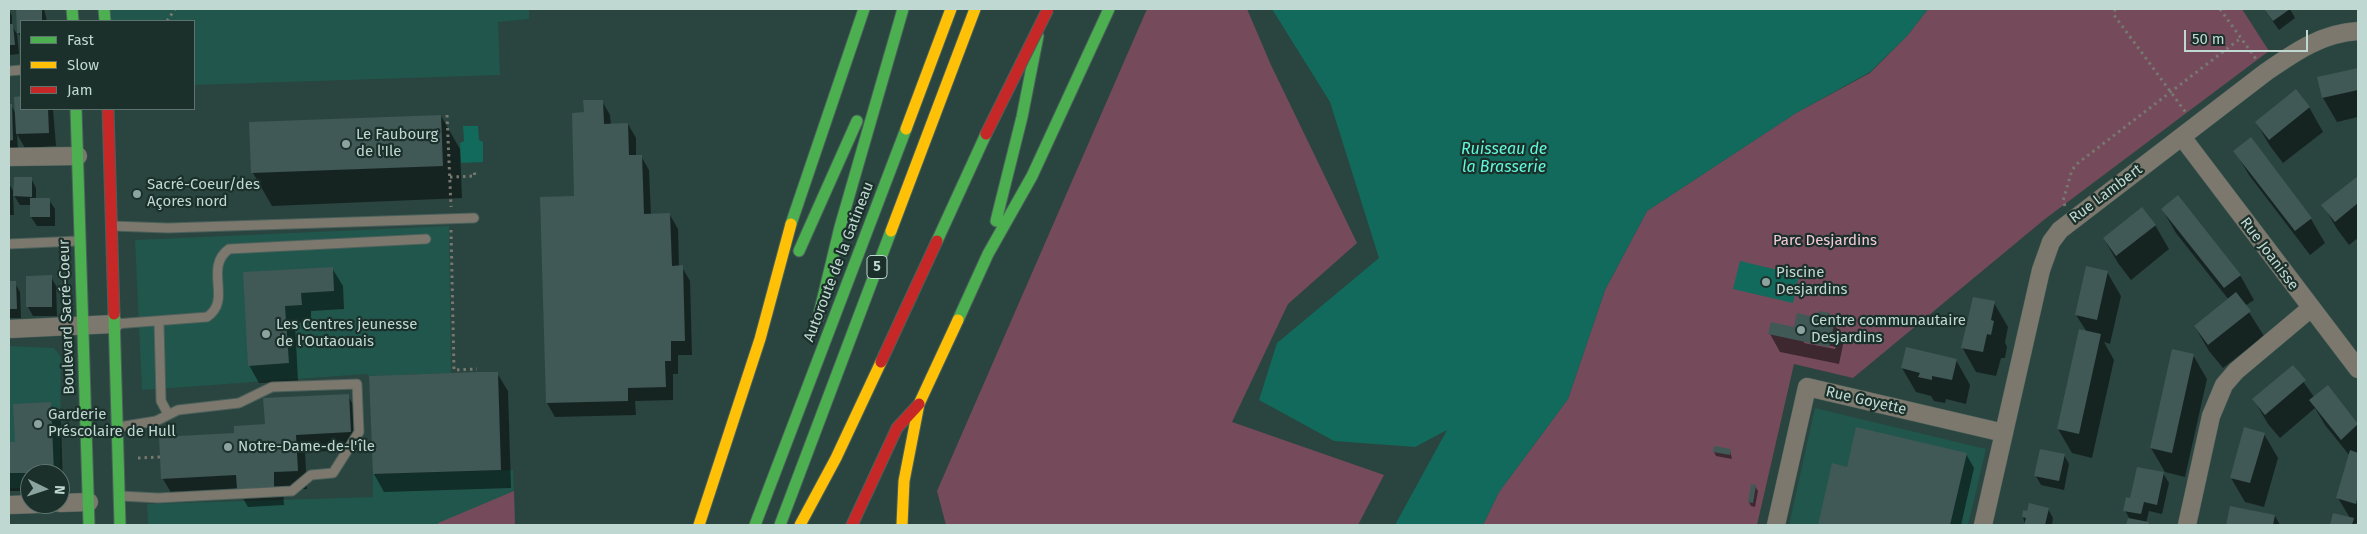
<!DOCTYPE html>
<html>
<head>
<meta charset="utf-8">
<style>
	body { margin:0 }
	#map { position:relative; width:2367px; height:534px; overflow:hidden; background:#2a443f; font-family:"Fira Sans",sans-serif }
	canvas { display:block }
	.frame { position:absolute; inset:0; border:10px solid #c0d8d2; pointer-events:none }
	.legend { position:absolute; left:20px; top:20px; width:175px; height:90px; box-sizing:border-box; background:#1c302b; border:1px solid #5e736e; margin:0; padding:6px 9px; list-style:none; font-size:15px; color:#c0d8d2 }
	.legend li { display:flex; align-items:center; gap:10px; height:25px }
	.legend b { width:25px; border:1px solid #5e736e }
	.north { position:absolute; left:20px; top:464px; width:50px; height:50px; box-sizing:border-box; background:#1c302b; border:1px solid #5e736e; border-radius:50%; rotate:94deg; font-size:14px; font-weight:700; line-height:20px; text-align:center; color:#c0d8d2 }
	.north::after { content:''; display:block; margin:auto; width:18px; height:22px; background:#8ca49f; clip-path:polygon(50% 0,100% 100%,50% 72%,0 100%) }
	.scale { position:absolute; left:2184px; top:30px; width:124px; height:22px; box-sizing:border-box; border:2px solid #c0d8d2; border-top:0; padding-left:6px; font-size:15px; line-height:18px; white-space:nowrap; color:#c0d8d2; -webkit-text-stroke:4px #1c302b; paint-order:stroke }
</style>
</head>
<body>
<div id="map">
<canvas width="2367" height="534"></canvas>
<div class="frame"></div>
<ul class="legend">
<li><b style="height:6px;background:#4caf50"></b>Fast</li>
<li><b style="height:6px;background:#ffc107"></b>Slow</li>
<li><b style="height:6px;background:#c62828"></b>Jam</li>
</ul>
<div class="north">N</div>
<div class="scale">50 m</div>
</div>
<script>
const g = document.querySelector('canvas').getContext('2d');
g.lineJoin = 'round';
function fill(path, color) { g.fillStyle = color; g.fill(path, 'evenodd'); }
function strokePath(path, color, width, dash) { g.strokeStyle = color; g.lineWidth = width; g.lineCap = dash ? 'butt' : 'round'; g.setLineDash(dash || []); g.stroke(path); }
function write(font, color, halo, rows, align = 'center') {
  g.font = font + ' "Fira Sans",sans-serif'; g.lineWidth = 4.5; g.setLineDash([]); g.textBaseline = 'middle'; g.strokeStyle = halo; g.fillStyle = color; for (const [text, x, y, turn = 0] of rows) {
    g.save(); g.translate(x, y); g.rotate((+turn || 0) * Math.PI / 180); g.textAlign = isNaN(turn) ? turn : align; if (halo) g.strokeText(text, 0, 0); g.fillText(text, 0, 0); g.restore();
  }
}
fill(new Path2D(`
	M104,9H529V19L498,22L500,75L194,85V21H105Z
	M449,226L451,373L369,376L367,374L142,390L135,240Z
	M9,346L54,348L61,357L60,479V474H30V487L9,489Z
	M1815,408L1986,449L1968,525H1789Z
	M513,470L515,525H148L147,504L373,497V474Z`), '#20564c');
fill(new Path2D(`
	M1147,9H1247L1271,65L1357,243L1288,304L1232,422L1384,475L1358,525H946L937,491Z
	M1928,9H2242L2269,51L2045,219L1853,378L1794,364L1757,525H1483L1499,492L1568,399L1605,290L1647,211L1796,113L1870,73L1907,36Z
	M514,491L515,525H438V523Z`), '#754b5b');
fill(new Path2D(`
	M1272,9H1928L1907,36L1870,72L1796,113L1647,211L1605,290L1568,399L1499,492L1483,525H1395L1447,430L1415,447L1334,441L1259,400L1277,343L1379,258L1330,102Z
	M463,126H478L479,140L483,142V162L461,163L460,143L464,141Z
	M1740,261L1799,275L1793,303L1733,289Z`), '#126a5c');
fill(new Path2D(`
	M17,9H44L47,21H21V38L18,32Z
	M2264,9H2290L2295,18L2279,30Z
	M9,10L12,16V26L17,34L19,54L9,55Z
	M2358,69V117L2337,122L2323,98L2319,78Z
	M16,98H21V109H53L56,146L25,148L17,134L18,149L9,150V105H11L16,114Z
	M602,101L610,115L611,125L628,124L636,138V156H641L649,170L651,215H670L678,229L679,267H682L690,281L692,355H678V374H673V400L635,401L636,415L555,417L547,403L541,199L576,198L585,113Z
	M2309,107L2323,132L2283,163L2270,146L2256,122Z
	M441,116L460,149L462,198L272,206L253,173Z
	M2250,139L2311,219L2325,243L2310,255L2249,175L2235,151Z
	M2358,177V238L2349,245L2337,229L2323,205Z
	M31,178L36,188V200H49L55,209V226H37L31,217V205H20L13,194L14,215H9V184L15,194Z
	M2162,209L2240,275L2254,300L2245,306L2264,336L2223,368L2209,351L2195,327L2229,300L2176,233Z
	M2155,225L2169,249L2131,280L2118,263L2104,239Z
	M332,268L343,286L344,309L311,311V322L295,323L298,381L259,383L249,365L244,273Z
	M2107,272L2121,296L2110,344L2104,342L2114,360L2092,458L2072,453L2058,429L2087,332L2076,315Z
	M51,277L56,286L57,316H33L28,307Z
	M9,283H15L20,292L21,318H9Z
	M1994,303L2008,327L2005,342L2007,347L2005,358H2001L1996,376L1976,372L1962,347Z
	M1829,315L1844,340L1839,364L1780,352L1770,334L1795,328ZM1804,340L1836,347L1835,349L1804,343Z
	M2193,355L2207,379L2185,477L2165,472L2151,448Z
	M1956,360L1970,385L1966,404L1946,399L1945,403L1934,401L1931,396L1916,392L1902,368Z
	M2293,367L2314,397L2327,387L2358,426V524L2355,523L2356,525H2331L2334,515L2350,518L2338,498L2350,456L2325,425L2315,408L2280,438L2268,424L2254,400Z
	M497,373L508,391L511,488L384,492L374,474Z
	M348,396L358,413L360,450L305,452L307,489L283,490L284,505L248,507L240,493L173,496L163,479L235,434L266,425Z
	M50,404L61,422L63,490H60V474H30V491H9V443H16Z
	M2264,434L2278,458L2264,507L2245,502L2231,478Z
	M1730,451L1732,459L1716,456L1714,452Z
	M1966,454L1974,468L1961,525H1819L1833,465L1848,468Z
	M2064,455L2069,464L2064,490L2041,485L2036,476Z
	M2163,473L2169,483L2162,514L2149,511L2146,523L2150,525H2128L2129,518L2125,510L2131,499Z
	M1755,486L1758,491L1755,507L1751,506L1749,502Z
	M2231,507L2275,516L2280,525H2228Z
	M2048,509L2053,518L2052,525H2025L2023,517Z`), '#0007');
fill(new Path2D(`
	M16,9H42V21H21V33H17Z
	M2264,9H2290L2273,21Z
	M9,24H13L15,45H9Z
	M2358,68V90L2322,98L2317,77Z
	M2296,89L2310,107L2269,140L2255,122Z
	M21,96V109H48L49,133L16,134L14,97Z
	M583,100H603L604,124L628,123L629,155H642L644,214L670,213L672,266L683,265L685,341H671V361H665L666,387L628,388V401L546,403L540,197L574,196L572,113L584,112Z
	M9,104H12L13,140L9,141Z
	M441,115L443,166L251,173L249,122Z
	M2251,137L2312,218L2295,231L2233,151Z
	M2358,176V203L2335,222L2321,205Z
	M14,177H32V197L13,196Z
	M2178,195L2241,275L2224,288L2161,209Z
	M30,198H50V217H30Z
	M2142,207L2156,225L2116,256L2103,238Z
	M2086,266L2108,271L2097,320L2075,315Z
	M333,267L334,291L301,293L302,305L285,306L289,363L248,366L243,272Z
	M52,275V307H26V276Z
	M9,281H16L17,309H9Z
	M2236,292L2251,311L2208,345L2194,326Z
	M1973,297L1995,301L1991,320L1994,321L1991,335L1987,334L1983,352L1961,348Z
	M1819,311L1830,313L1829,320L1835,321L1829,347L1768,334L1771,322L1794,327L1797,313L1818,318Z
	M2079,329L2101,334L2079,434L2057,429Z
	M1906,347L1957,359L1952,380L1932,376V380L1918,377L1920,373L1901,368Z
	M2172,349L2194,354L2172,453L2150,448Z
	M2293,365L2306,380L2265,415L2252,399Z
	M477,372H498L501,470L373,474L369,376Z
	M2328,385L2358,424L2341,440L2309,400Z
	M349,394L351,432L296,435L298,471L274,472V487L237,489L236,475L161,479L159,437L234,433V426L265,424L263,398Z
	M51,402L54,473H9V442H15L13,404Z
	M1856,427L1967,453L1950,525H1818L1832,463L1847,467Z
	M2244,427L2265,433L2250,483L2230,478Z
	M1714,446L1731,449L1730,455L1713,452Z
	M2040,449L2065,454L2059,481L2034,476Z
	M2350,450L2358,453V495L2356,504L2336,498Z
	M2137,467L2164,472L2157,505L2144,502L2141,514L2123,511L2126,497L2130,498Z
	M1751,484L1756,485L1753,503L1748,502Z
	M2029,503L2049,508L2045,525H2024L2026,518L2022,517L2023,510L2027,511Z
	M2230,506L2275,515L2273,525H2226Z
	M2333,513L2354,518L2352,525H2330Z
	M2128,518L2149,522L2148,525H2126Z`), '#405856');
const lane = new Path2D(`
	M9,71L21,70
	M112,226L168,228L474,218
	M9,244L78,241
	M159,322L161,401L168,414
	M115,324L207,317C233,300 203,268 229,249L426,239
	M119,427L156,421L178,410L239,403L272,387L357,384L359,432L333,473L311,475L292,491L158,498L121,496`);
const street = new Path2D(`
	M2182,137L2358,369
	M9,157L78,156
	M9,329L114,324
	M60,503L89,502
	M9,505L38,504
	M1776,525L1807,387L2004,433
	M1983,525L2041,270L2051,242L2060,230L2266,72C2295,52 2322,33 2358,31
	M2187,525L2211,416L2224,385L2236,371L2311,308`);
const fast = new Path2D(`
	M72,9L73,21
	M104,9L105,21
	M76,109L89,525
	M996,221L1022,117L1038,36
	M791,224L864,9
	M937,241L986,134
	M799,251L857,121
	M114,314L120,525
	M818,318L840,227L903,9
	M958,320L988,254L1032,176L1109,9
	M755,525L906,129
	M780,525L891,231`);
const slow = new Path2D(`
	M906,129L951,9
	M891,231L975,9
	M699,525L760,339L791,224
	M800,525L836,458L881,362
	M902,525L904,481L919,404L958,320`);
const jam = new Path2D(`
	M108,109L114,314
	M881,362L937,241
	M852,525L897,428L919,404`);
strokePath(lane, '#4a605b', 11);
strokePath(street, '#4a605b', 19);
strokePath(fast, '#4a605b', 13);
strokePath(slow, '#4a605b', 13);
strokePath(jam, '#4a605b', 13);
strokePath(new Path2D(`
	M2115,9L2114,15L2187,114
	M2220,9L2256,59
	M167,21L175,9
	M447,115L451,207
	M450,177L475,176L474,171
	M2065,206L2063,201L2072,170L2078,163L2241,38
	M451,230L454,370L477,369
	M138,458L160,457`), '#777870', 3, [2.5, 4]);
strokePath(lane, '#7c786d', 9);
strokePath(street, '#7c786d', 18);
strokePath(fast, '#4caf50', 11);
strokePath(slow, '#ffc107', 11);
strokePath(jam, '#c62828', 11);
const jamBridge = new Path2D(`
	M986,134L1048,9`);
strokePath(jamBridge, '#4a605b', 13, []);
strokePath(jamBridge, '#c62828', 11);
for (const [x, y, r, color] of [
	[346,144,5,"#8ca49f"],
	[137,194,5,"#8ca49f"],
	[1766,282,5,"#8ca49f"],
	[1801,330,5,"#8ca49f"],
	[266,334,5,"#8ca49f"],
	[38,424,5,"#8ca49f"],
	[228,447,5,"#8ca49f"]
]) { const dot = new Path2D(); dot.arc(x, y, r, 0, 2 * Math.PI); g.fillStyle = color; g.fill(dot); strokePath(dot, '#1c302b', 2); }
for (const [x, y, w] of [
	[877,267,20]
]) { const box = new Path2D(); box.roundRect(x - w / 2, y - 11.5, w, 23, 4); g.fillStyle = '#1c302b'; g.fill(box); strokePath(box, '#c0d8d2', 1); }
write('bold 14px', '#c0d8d2', null, [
	["5",877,267]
]);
write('15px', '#c0d8d2', '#1c302b', [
	["Le Faubourg",356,135],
	["de l'Ile",356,152],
	["Sacré-Coeur/des",147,185],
	["Açores nord",147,202],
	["Piscine",1776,273],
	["Desjardins",1776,290],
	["Centre communautaire",1811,321],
	["Desjardins",1811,338],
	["Les Centres jeunesse",276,325],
	["de l'Outaouais",276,342],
	["Garderie",48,415],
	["Préscolaire de Hull",48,432],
	["Notre-Dame-de-l'île",238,447]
], 'left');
write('15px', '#c0d8d2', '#1c302b', [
	["Rue Lambert",2106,194,-37],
	["Rue Joanisse",2269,254,53],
	["Autoroute de la Gatineau",839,262,-69],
	["Boulevard Sacré-Coeur",67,317,-92],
	["Rue Goyette",1866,401,13]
]);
write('15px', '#f6c9d7', '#1c302b', [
	["Parc Desjardins",1825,241]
]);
write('italic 16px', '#60f9db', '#1c302b', [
	["Ruisseau de",1504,150],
	["la Brasserie",1504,168]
]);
</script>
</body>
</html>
